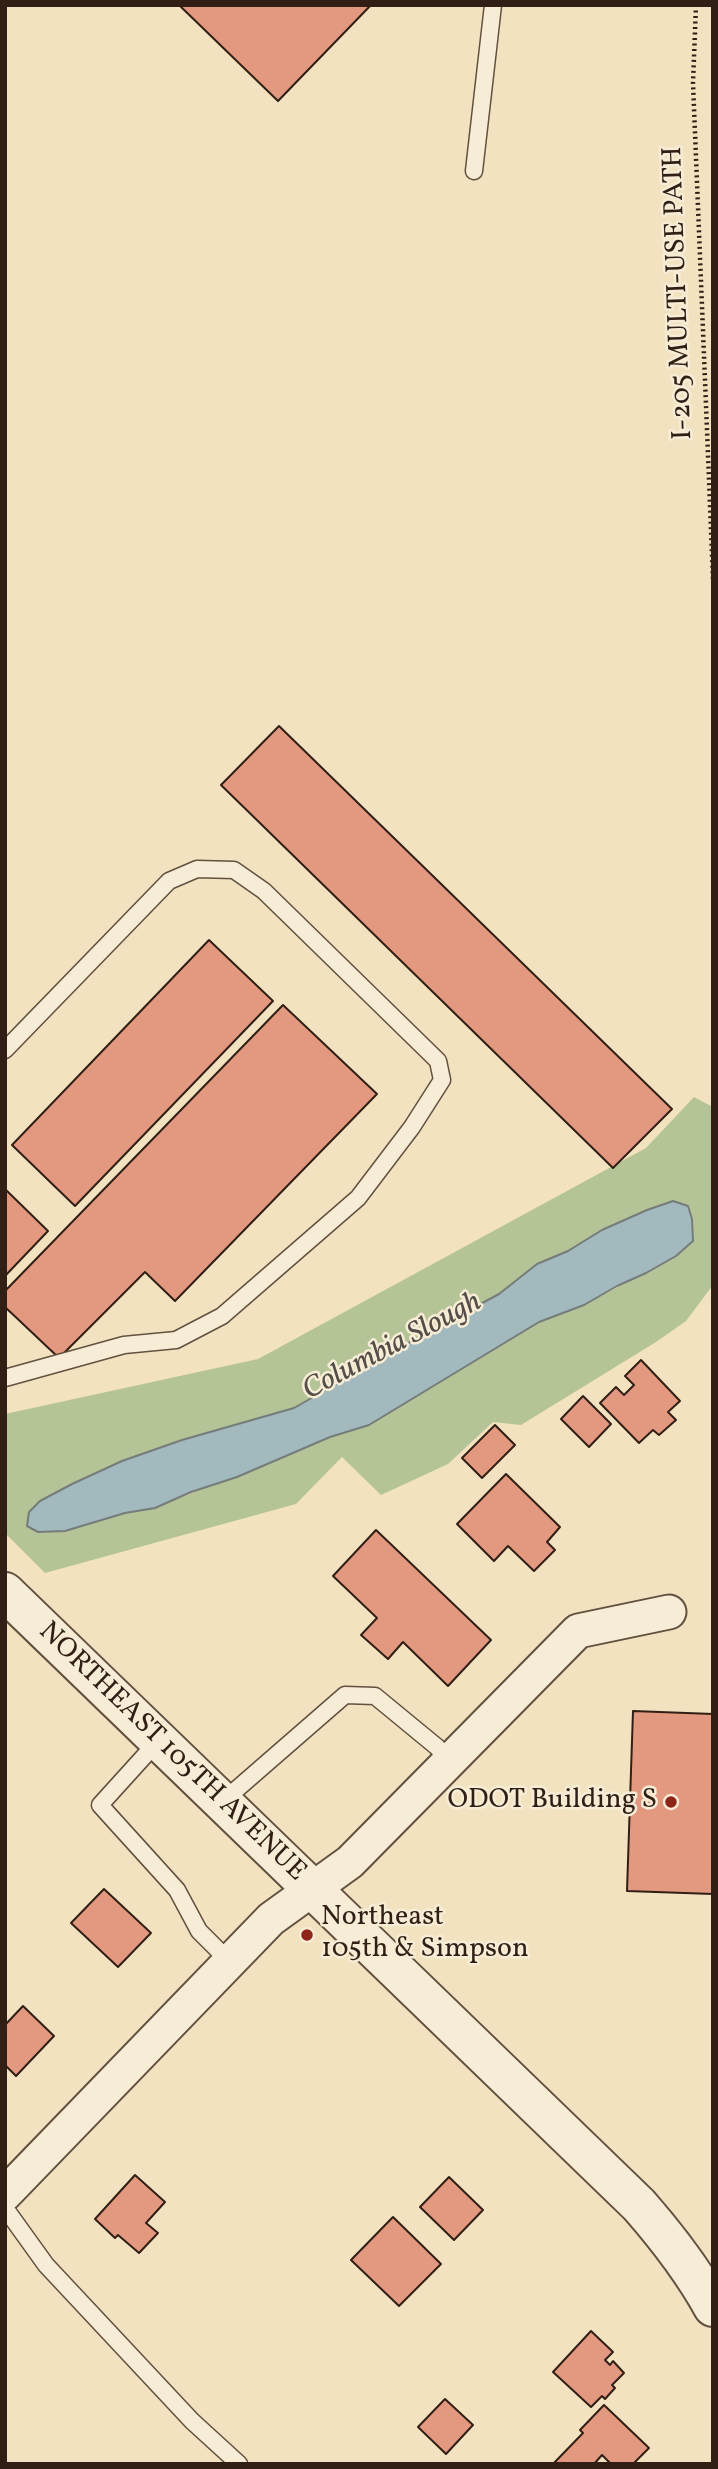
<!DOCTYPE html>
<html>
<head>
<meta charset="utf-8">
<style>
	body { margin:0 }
	#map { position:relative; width:718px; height:2469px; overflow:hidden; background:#f3e2bf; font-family:Vollkorn,serif }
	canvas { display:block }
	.frame { position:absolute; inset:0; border:7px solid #311f15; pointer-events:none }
</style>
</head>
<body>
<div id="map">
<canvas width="718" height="2469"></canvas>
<div class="frame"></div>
</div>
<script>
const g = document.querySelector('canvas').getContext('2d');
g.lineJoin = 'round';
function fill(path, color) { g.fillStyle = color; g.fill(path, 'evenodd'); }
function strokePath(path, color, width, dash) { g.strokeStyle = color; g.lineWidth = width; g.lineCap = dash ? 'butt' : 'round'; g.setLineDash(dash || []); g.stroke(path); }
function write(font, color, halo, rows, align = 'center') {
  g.font = font + ' Vollkorn,serif'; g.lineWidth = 5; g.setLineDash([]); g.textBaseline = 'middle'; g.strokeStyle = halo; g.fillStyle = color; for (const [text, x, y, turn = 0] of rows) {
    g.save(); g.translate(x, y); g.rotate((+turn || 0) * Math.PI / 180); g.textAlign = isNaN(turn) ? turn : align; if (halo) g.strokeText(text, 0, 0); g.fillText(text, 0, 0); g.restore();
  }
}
fill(new Path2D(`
	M694,1097L711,1106L713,1114V1285L686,1321L656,1342L521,1425L493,1422L448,1464L381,1495L342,1457L296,1504L45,1573L5,1533V1414L258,1359L646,1148ZM673,1201L688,1206L676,1256L584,1305L539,1322L369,1425L330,1437L155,1508L125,1513L72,1484L122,1461L182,1440L294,1408L401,1347L499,1294L537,1264L568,1251L602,1230L647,1210Z`), '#b5c497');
const water = new Path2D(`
	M673,1201L688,1206L692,1219L693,1241L676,1256L646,1273L617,1286L584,1305L539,1322L369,1425L330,1437L237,1477L191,1492L155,1508L125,1513L65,1531L38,1532L27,1526L29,1512L40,1501L72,1484L122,1461L182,1440L294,1408L401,1347L499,1294L537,1264L568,1251L602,1230L647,1210Z`);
fill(water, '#a2babe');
strokePath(water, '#757c7a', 2);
const building = new Path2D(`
	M179,5H371L278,101Z
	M279,726L672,1109L613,1168L221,785Z
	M209,940L273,1001L75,1206L12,1145Z
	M283,1005L377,1094L175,1301L145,1272L59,1358L5,1307V1291Z
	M5,1189L48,1231L5,1276Z
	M641,1360L680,1401L668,1412L676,1420L659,1435L653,1430L639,1443L600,1403L616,1387L624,1395L634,1385L625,1376Z
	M583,1396L611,1424L589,1447L561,1419Z
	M495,1425L515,1445L482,1478L462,1458Z
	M506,1474L560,1527L547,1542L555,1550L534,1571L508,1546L494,1561L457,1524Z
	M376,1530L491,1640L448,1686L403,1642L388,1659L361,1635L377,1618L333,1576Z
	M633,1711L713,1714V1894L627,1891Z
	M104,1889L151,1933L118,1967L71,1923Z
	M23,2006L54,2036L16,2076L5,2065V2025Z
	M135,2175L165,2202L146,2223L158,2233L139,2253L118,2235L115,2238L95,2219Z
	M449,2177L483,2210L454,2240L420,2207Z
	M393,2217L441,2264L399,2306L351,2260Z
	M591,2331L613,2352L605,2360L610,2365L613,2361L624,2373L612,2385L615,2388L605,2399L602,2396L591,2407L553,2372Z
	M445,2399L473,2425L446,2454L418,2427Z
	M604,2405L649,2448L633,2464H611L602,2455L594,2464H553L583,2433L580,2430Z`);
fill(building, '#e39980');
strokePath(building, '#311f15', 2);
const service = new Path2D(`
	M474,171L493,5
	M5,1050L169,881L197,869L234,870L264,891L438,1061L442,1080L412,1127L358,1198L222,1316L176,1340L124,1345L5,1378
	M158,1741L100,1805L177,1890L199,1931L230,1962
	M222,1802L345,1695L375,1696L437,1747L449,1761
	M5,2208L46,2265L192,2421L239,2464`);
const minor = new Path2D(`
	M5,2194L271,1919L350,1862L578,1631L669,1612`);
const tertiary = new Path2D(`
	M5,1592L639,2205C667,2237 692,2269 713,2307`);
strokePath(service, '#625040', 19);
strokePath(minor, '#625040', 37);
strokePath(tertiary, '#625040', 42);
strokePath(new Path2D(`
	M696,5L693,83L713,579`), '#311f15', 4.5, [2, 3.5]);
strokePath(service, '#f7ecd5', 16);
strokePath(minor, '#f7ecd5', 33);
strokePath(tertiary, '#f7ecd5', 38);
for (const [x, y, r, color] of [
	[671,1802,7,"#8f2418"],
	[307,1935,7,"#8f2418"]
]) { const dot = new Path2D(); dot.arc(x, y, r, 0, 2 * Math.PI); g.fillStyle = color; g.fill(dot); strokePath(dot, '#f7ecd5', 2.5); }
write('28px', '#311f15', '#f7ecd5', [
	["I-205 MULTI-USE PATH",680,293,-92],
	["NORTHEAST 105TH AVENUE",171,1753,44]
]);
write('28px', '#311f15', '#f7ecd5', [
	["ODOT Building S",657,1802],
	["Northeast",321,1919,"left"],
	["105th & Simpson",321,1951,"left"]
], 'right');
write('italic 30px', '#534e48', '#f7ecd5', [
	["Columbia Slough",393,1348,-28]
]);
</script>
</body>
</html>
